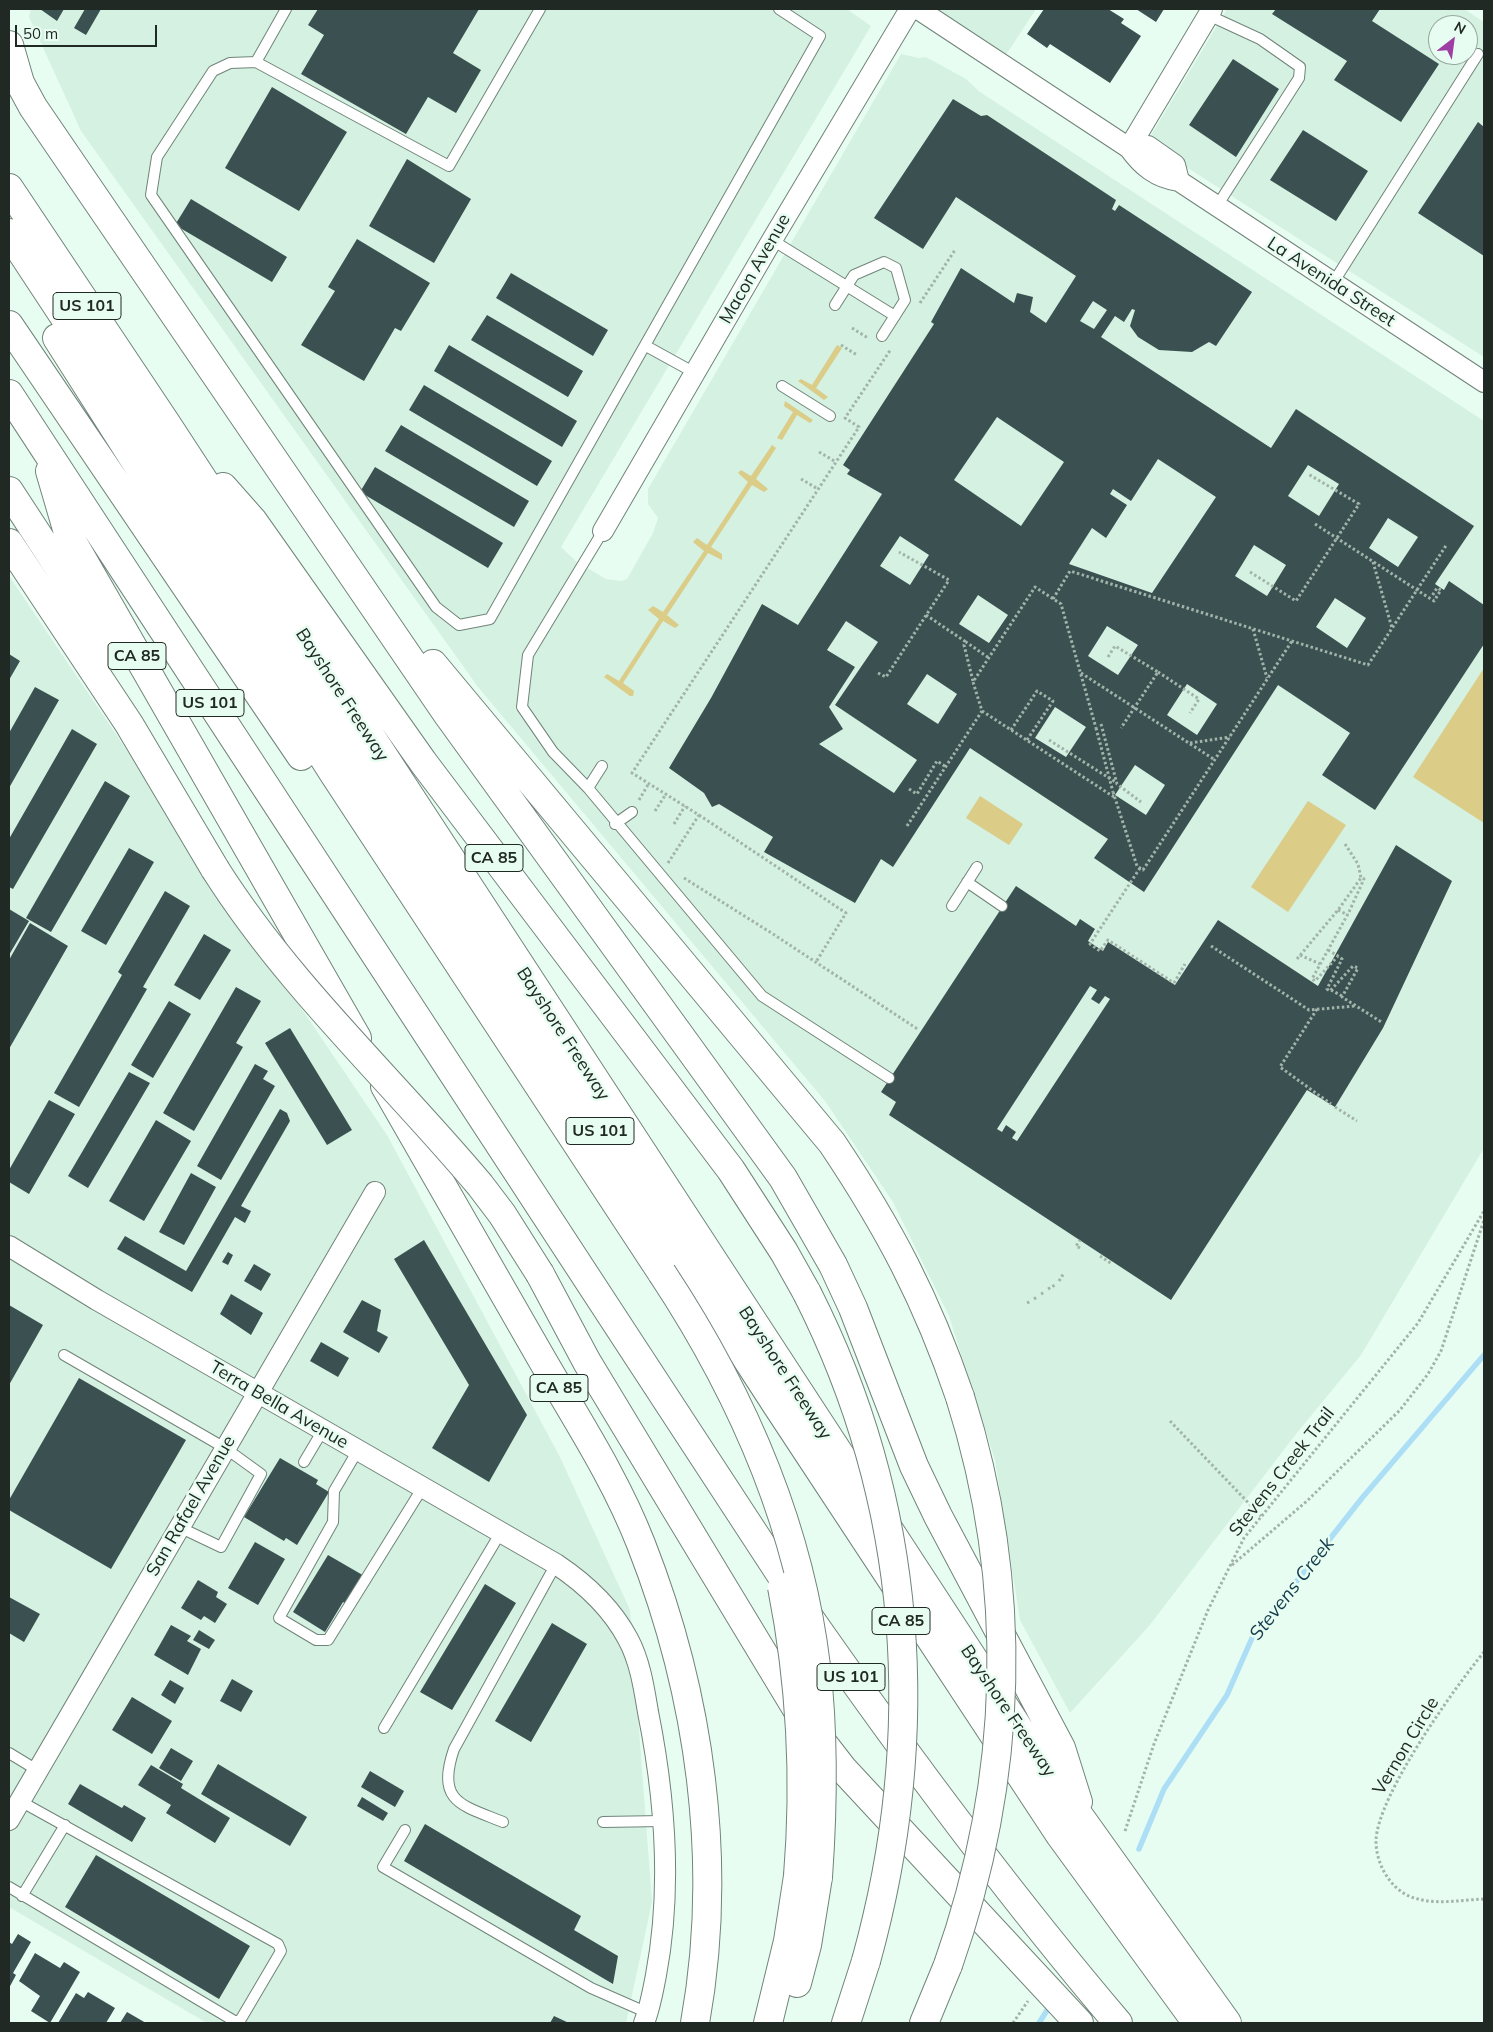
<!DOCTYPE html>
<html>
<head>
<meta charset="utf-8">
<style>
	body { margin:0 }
	#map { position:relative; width:1493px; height:2032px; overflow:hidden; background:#e8fdf1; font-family:Mulish,sans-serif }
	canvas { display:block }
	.frame { position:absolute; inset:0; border:10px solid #212925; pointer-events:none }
	.north { position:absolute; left:1428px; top:15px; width:50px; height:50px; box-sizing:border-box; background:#e8fdf1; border:1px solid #98a89f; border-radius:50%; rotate:30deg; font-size:14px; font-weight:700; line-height:20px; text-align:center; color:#212925 }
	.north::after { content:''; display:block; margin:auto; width:18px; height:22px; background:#9e3da4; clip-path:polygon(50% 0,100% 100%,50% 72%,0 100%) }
	.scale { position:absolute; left:15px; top:25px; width:142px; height:22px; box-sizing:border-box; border:2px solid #212925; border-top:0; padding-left:6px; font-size:15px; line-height:18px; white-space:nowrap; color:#212925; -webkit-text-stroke:4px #e8fdf1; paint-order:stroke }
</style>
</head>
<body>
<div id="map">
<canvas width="1493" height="2032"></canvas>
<div class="frame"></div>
<div class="north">N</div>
<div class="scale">50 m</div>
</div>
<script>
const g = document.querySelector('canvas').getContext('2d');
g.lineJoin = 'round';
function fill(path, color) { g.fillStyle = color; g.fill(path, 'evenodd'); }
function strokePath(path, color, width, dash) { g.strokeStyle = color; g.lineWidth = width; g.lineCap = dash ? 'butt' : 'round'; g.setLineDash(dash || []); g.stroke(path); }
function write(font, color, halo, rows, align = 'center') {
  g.font = font + ' Mulish,sans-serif'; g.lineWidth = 5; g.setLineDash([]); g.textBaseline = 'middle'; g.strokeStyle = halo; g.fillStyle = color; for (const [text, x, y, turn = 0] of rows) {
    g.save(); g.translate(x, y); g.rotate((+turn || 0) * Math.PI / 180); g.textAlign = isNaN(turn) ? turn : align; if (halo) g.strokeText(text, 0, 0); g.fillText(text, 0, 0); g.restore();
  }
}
fill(new Path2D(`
	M31,9H847L871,26L561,547L577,562L606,579L621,581L627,579L653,533L658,518L648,504V489L901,54L919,58L926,57L966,79L980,92L1484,421V1148L1361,1355L1296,1434L1149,1626L1070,1713L1020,1620L995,1460L949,1316L893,1202L825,1101L478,687L81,131L29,17Z
	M933,9H1036L1006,55Z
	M1227,9H1464L1484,22V357L1147,142ZM1438,25H1468V55H1438Z
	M9,576L387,1135L560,1457L630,1610L652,1902L626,2023H207L9,1907Z`), '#d4f1e1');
fill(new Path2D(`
	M837,345L842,348L816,388L828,397L824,400L798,381L801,379L812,385Z
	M785,401L813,420L810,423L797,415L782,440L777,438L793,412L784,406Z
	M772,445L776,448L756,479L768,489L764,492L752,485L711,547L722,554V560L708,553L667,615L679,625L675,628L663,621L623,683L634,691L633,696H630L604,677L607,674L619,681L659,619L648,610L653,606L663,612L704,551L693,542L697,538L707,545L748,482L738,473L741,470L751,476Z
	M1484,668V823L1413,777Z
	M980,796L1023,824L1009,845L966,818Z
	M1308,801L1346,825L1288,912L1251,887Z`), '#dbcc88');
strokePath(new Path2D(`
	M1139,1849L1164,1789L1227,1695L1252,1638L1362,1498L1484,1355
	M1039,2023L1051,2004`), '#acdff6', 5.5);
fill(new Path2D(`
	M40,9H64L57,21Z
	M85,9H101L86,35L74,28Z
	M318,9H479L453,53L481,70L456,113L428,97L406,134L301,74L324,35L308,25Z
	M1044,9H1108L1124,19L1121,23L1141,36L1110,83L1050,44L1047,48L1027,34Z
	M1136,9H1164L1156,22Z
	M1276,9H1380L1372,21L1439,64L1401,122L1334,80L1347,61L1272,14Z
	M1233,59L1279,89L1236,157L1189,125Z
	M272,87L347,132L299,211L225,168Z
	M953,99L981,116L987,115L1116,200L1112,209L1115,211L1119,205L1252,292L1216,346L1209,342L1192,352L1159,350L1138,337L1130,326L1135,310L1132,309L1124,322L1115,316L1101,337L1271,448L1296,409L1474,526L1435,584L1444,590L1449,581L1484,605V644L1375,810L1322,775L1350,733L1278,685L1144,892L1094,858L1108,839L970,748L893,867L881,859L855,903L764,852L773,837L719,804L712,807L704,793L669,768L711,698L762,604L798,625L882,494L847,474L850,470L843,465L934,324L931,322L961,268L1014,303L1017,293L1033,297L1030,312L1046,323L1076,276L956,197L923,249L874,218ZM1093,301L1107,310L1094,329L1080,321ZM997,417L1064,462L1021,526L954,480ZM1158,459L1216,497L1152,593L1069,564L1092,528L1106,538L1127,505L1110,494L1113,489L1131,501ZM1308,465L1339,484L1319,516L1288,496ZM1388,518L1418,537L1398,567L1369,548ZM900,536L929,555L910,585L880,566ZM1254,545L1286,565L1267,596L1235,576ZM978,595L1008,615L989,643L959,624ZM1335,598L1366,618L1347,648L1316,627ZM846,621L878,642L835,705L917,760L894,793L819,744L843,729L829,707L855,667L827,650ZM1107,626L1138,645L1118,675L1088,656ZM927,674L957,694L938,724L907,704ZM1187,684L1217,704L1197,735L1167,715ZM1055,707L1086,727L1066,757L1035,738ZM1135,765L1165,785L1146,815L1115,795Z
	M1478,122L1484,127V256L1418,213Z
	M1303,130L1368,171L1336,221L1270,180Z
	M407,159L471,199L434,263L369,226Z
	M191,199L287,257L272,282L175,225Z
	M357,239L430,283L401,331L395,328L364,381L301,345L335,291L328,287Z
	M511,273L608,330L593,356L496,298Z
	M487,315L583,371L568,397L471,340Z
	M449,345L577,421L562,447L434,371Z
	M424,385L552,461L537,486L409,410Z
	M401,425L529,501L514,527L385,451Z
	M375,467L503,543L488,568L360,492Z
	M9,654L20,661L9,680Z
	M35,687L59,700L9,788V733Z
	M72,729L97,744L13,889L9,887V839Z
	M105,781L130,796L51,932L26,918Z
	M1396,845L1452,881L1383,1028L1335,1107L1307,1090L1171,1300L889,1115L896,1102L881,1092L1016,886L1076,926L1080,919L1095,929L1088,941L1103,951L1108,942L1175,985L1218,920L1318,986ZM1090,986L1097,990L1091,999L1099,1004L1105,996L1110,999L1017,1141L1012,1138L1016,1132L1006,1125L1002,1132L997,1129Z
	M129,848L154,862L106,945L81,931Z
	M165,891L190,906L143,987L147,989L79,1107L54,1093L122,975L118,972Z
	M9,909L29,921L9,955Z
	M30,923L68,946L9,1049V960Z
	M204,934L231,950L200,1000L174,985Z
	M236,987L261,1001L236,1043L243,1047L194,1131L163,1113Z
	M169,1001L191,1014L153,1078L131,1065Z
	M290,1028L352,1130L327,1145L265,1043Z
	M255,1064L268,1071L263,1079L275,1086L221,1180L197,1166Z
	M129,1072L150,1083L88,1188L68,1176Z
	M49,1100L75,1114L29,1194L9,1182V1170Z
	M280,1109L287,1113L290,1121L241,1206L251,1211L245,1223L235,1217L192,1292L117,1249L125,1236L186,1271Z
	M156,1120L191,1141L144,1221L109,1201Z
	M191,1173L216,1187L184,1245L159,1232Z
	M424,1240L527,1415L489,1482L432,1448L469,1385L394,1259Z
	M228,1252L233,1255L228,1265L222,1262Z
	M254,1264L271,1274L261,1291L244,1281Z
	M231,1294L263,1313L251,1335L220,1314Z
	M362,1300L381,1310L377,1331L388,1337L379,1353L343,1332Z
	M9,1305L43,1325L9,1385Z
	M321,1342L349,1358L338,1377L310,1361Z
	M79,1378L186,1440L111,1569L9,1510V1500Z
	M280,1458L318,1480L316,1484L329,1492L297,1545L286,1538L284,1541L244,1517Z
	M255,1542L285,1559L258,1605L228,1588Z
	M328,1555L366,1577L349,1606L343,1602L325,1632L293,1612Z
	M198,1580L218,1592L216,1597L227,1604L215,1623L204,1616L201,1620L181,1608Z
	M485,1584L516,1603L452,1710L420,1692Z
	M9,1597L40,1614L24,1642L9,1633Z
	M552,1623L587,1644L531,1742L495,1721Z
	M171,1625L191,1636L187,1641L201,1649L188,1675L154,1655Z
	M199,1630L215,1640L209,1649L193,1640Z
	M232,1679L253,1691L241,1712L220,1701Z
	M170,1680L184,1688L175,1704L161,1695Z
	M132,1697L172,1721L152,1754L112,1730Z
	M171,1748L193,1761L181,1781L159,1768Z
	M218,1764L307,1817L290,1846L201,1794Z
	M151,1765L183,1784L181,1788L230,1818L215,1843L166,1813L171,1805L138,1785Z
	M370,1771L404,1791L395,1807L361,1787Z
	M80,1784L122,1808L124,1805L146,1818L132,1842L68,1804Z
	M362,1797L388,1813L383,1821L357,1806Z
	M425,1824L581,1916L574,1930L618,1956L613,1984L404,1861Z
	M96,1855L250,1946L219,1999L65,1907Z
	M18,1934L31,1942L13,1973L16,1975L9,1988V1942L12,1944Z
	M35,1953L60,1968L64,1962L80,1972L50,2023L31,2011L40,1996L19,1981Z
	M88,1992L115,2008L106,2023H58L76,1993L84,1998Z
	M127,2012L146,2023H120Z
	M554,2016L569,2023H550Z`), '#3b5151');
const service = new Path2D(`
	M540,9L449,166L256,62L230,63L213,71L157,157L151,195L436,607L459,625L490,619L820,36L779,9
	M1208,15L1260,39L1300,67L1299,78L1217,206
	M256,62L286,9
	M772,240L895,316
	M1333,283L1478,54
	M835,305L854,275L884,262L896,268L905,300L882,336
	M646,346L695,373
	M782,386L830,416
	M603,531L528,655L522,707L553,752L588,788L762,996L889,1078
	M588,788L602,766
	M615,824L632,812
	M967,882L1002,906
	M952,906L977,867
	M64,1355L225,1448L261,1474L221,1547L179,1527
	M358,1450L334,1491L333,1522L279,1618L316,1640H328L423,1487
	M304,1462L323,1430
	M384,1728L501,1532
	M9,1753L37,1770
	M503,1822C461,1805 436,1802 454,1749L556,1564
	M603,1822L662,1821
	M405,1830L383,1867L591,1988L648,2013
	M9,1887L236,2022L241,2019L281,1951L278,1944L20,1801
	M22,1896L65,1825`);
const minor = new Path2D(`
	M918,9L1129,148C1142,166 1156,178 1179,181L1484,382
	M1129,148L1212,9
	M1129,148L1148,146L1175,165L1179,181
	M603,531L772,240L910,9
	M9,1246L97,1300L556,1564C586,1584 611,1607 628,1639C640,1661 644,1688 648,1712C665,1797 672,1890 656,1975C653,1991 650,2008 644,2023
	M9,1820L375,1192`);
const motorway = new Path2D(`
	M9,45L20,83L33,107L448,715L783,1178L833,1265L853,1308L914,1466L938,1516L1061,1748L1078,1802
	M9,188L166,423L1040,1761L1227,2023
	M9,233L532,1027L776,1404L1060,1835L1197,2023
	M9,325L301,756
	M57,338L334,774L662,1273
	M9,394L804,1610C903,1752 1006,1891 1118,2023
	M50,471L69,536L357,1038
	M223,487L253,521L423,762L731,1170L784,1252L807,1293
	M9,491L116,655
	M9,543L129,724L215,869
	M433,664L832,1143C889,1228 927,1300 960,1397
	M385,1086C437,1176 488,1266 540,1356C575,1417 615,1477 641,1544C700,1694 724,1863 695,2023
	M540,1274L587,1362L798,1711L843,1769L1079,2023
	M797,1983L807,1945L818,1877
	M768,2023L788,1941L798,1876
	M846,2023L866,1961
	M924,2023L948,1965`);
strokePath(service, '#71847a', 12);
strokePath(minor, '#71847a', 22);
strokePath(motorway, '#71847a', 30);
strokePath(new Path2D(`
	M920,303L955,250
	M852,328L868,338
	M841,345L857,355
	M819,452L836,462
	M801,479L818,489
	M1315,524L1434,601L1441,590L1437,588L1432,596
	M1373,562L1392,628
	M1250,572L1296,601L1359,504L1308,474
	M1053,599L1070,571L1368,665L1447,544
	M926,615L966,642
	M1253,629L1267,678
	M1108,657L1115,646L1158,672L1121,728
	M1158,672L1199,699L1190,713
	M878,673L886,677L949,580L899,552
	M1081,673L1215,760
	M973,681L964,645L966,642L989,658
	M982,711L1114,797
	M1101,724L1117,784L1141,802
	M1011,730L1037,691L1053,701L1027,740
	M1049,740L1117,783
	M1190,743L1230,737
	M909,789L917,794L937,761L946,767
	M1113,792L1137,866L1143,870L1292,641
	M639,800L649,783
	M655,811L666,794
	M699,815L846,913L816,962
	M674,824L685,806
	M907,826L982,711L973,682L1035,587L1061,604L1096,728
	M1345,844L1358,864L1361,878
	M668,863L699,815L632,773L859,427L845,418L891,349
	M1140,868L1090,944L1100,951L1108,940L1174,983
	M684,878L773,934L919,1030
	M1338,910L1348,915
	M1211,946L1309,1010L1355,1006
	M1328,950L1338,956
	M1300,955L1320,964
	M1297,959L1338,910L1361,878L1364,879L1349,912L1312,979L1315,981L1338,956L1342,959L1327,989L1330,991L1353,966L1358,968L1342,997L1383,1023
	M1174,983L1185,964
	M1331,990L1342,996
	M1317,1009L1280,1067L1331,1104
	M1335,1107L1357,1121
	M1080,1248L1076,1246L1080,1240
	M1100,1256L1112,1264
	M1059,1281L1064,1273
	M1048,1289L1055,1285
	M1041,1294L1045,1292
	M1034,1299L1038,1296
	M1027,1303L1031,1301
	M1170,1421L1261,1516
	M1232,1565L1307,1501L1400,1410L1428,1374L1441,1351L1484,1220
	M1484,1652C1455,1687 1377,1796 1376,1841C1376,1863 1389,1887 1409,1896C1432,1906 1460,1900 1484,1899
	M1125,1831L1154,1744L1208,1610L1244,1538L1418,1323L1484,1211
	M1013,2023L1028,2001`), '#a2b3a9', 3, [2.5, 2.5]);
strokePath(service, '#fff', 10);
strokePath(minor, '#fff', 20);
strokePath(motorway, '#fff', 28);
const motorwayBridge = new Path2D(`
	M215,869C289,986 391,1079 480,1185L502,1214L540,1274
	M662,1273C740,1391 799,1524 816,1666C824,1736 823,1807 818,1877
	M807,1293C914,1504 929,1734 866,1961
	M782,1587C801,1683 806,1778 798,1876
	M948,1965C1014,1778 1020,1586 960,1397`);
strokePath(motorwayBridge, '#71847a', 30, []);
strokePath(new Path2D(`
	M1096,728L1113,792`), '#a2b3a9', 3, [2.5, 2.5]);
strokePath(motorwayBridge, '#fff', 28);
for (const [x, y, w] of [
	[87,306,68],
	[137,656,58],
	[210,703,68],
	[494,858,58],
	[600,1131,68],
	[559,1388,58],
	[901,1621,58],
	[851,1677,68]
]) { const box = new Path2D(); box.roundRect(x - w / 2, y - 13.5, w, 27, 4); g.fillStyle = '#e8fdf1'; g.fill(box); strokePath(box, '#212925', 1); }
write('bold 16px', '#212925', null, [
	["US 101",87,306],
	["CA 85",137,656],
	["US 101",210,703],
	["CA 85",494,858],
	["US 101",600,1131],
	["CA 85",559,1388],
	["CA 85",901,1621],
	["US 101",851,1677]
]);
write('18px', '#212925', '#e8fdf1', [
	["Macon Avenue",755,269,-60],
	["La Avenida Street",1331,282,33],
	["Bayshore Freeway",342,695,57],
	["Bayshore Freeway",563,1034,57],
	["Bayshore Freeway",785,1373,57],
	["Terra Bella Avenue",279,1405,30],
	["Stevens Creek Trail",1282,1472,-52],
	["San Rafael Avenue",191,1506,-60],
	["Bayshore Freeway",1008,1711,56],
	["Vernon Circle",1406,1746,-59]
]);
write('italic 19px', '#123b4b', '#e8fdf1', [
	["Stevens Creek",1292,1589,-52]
]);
</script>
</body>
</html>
